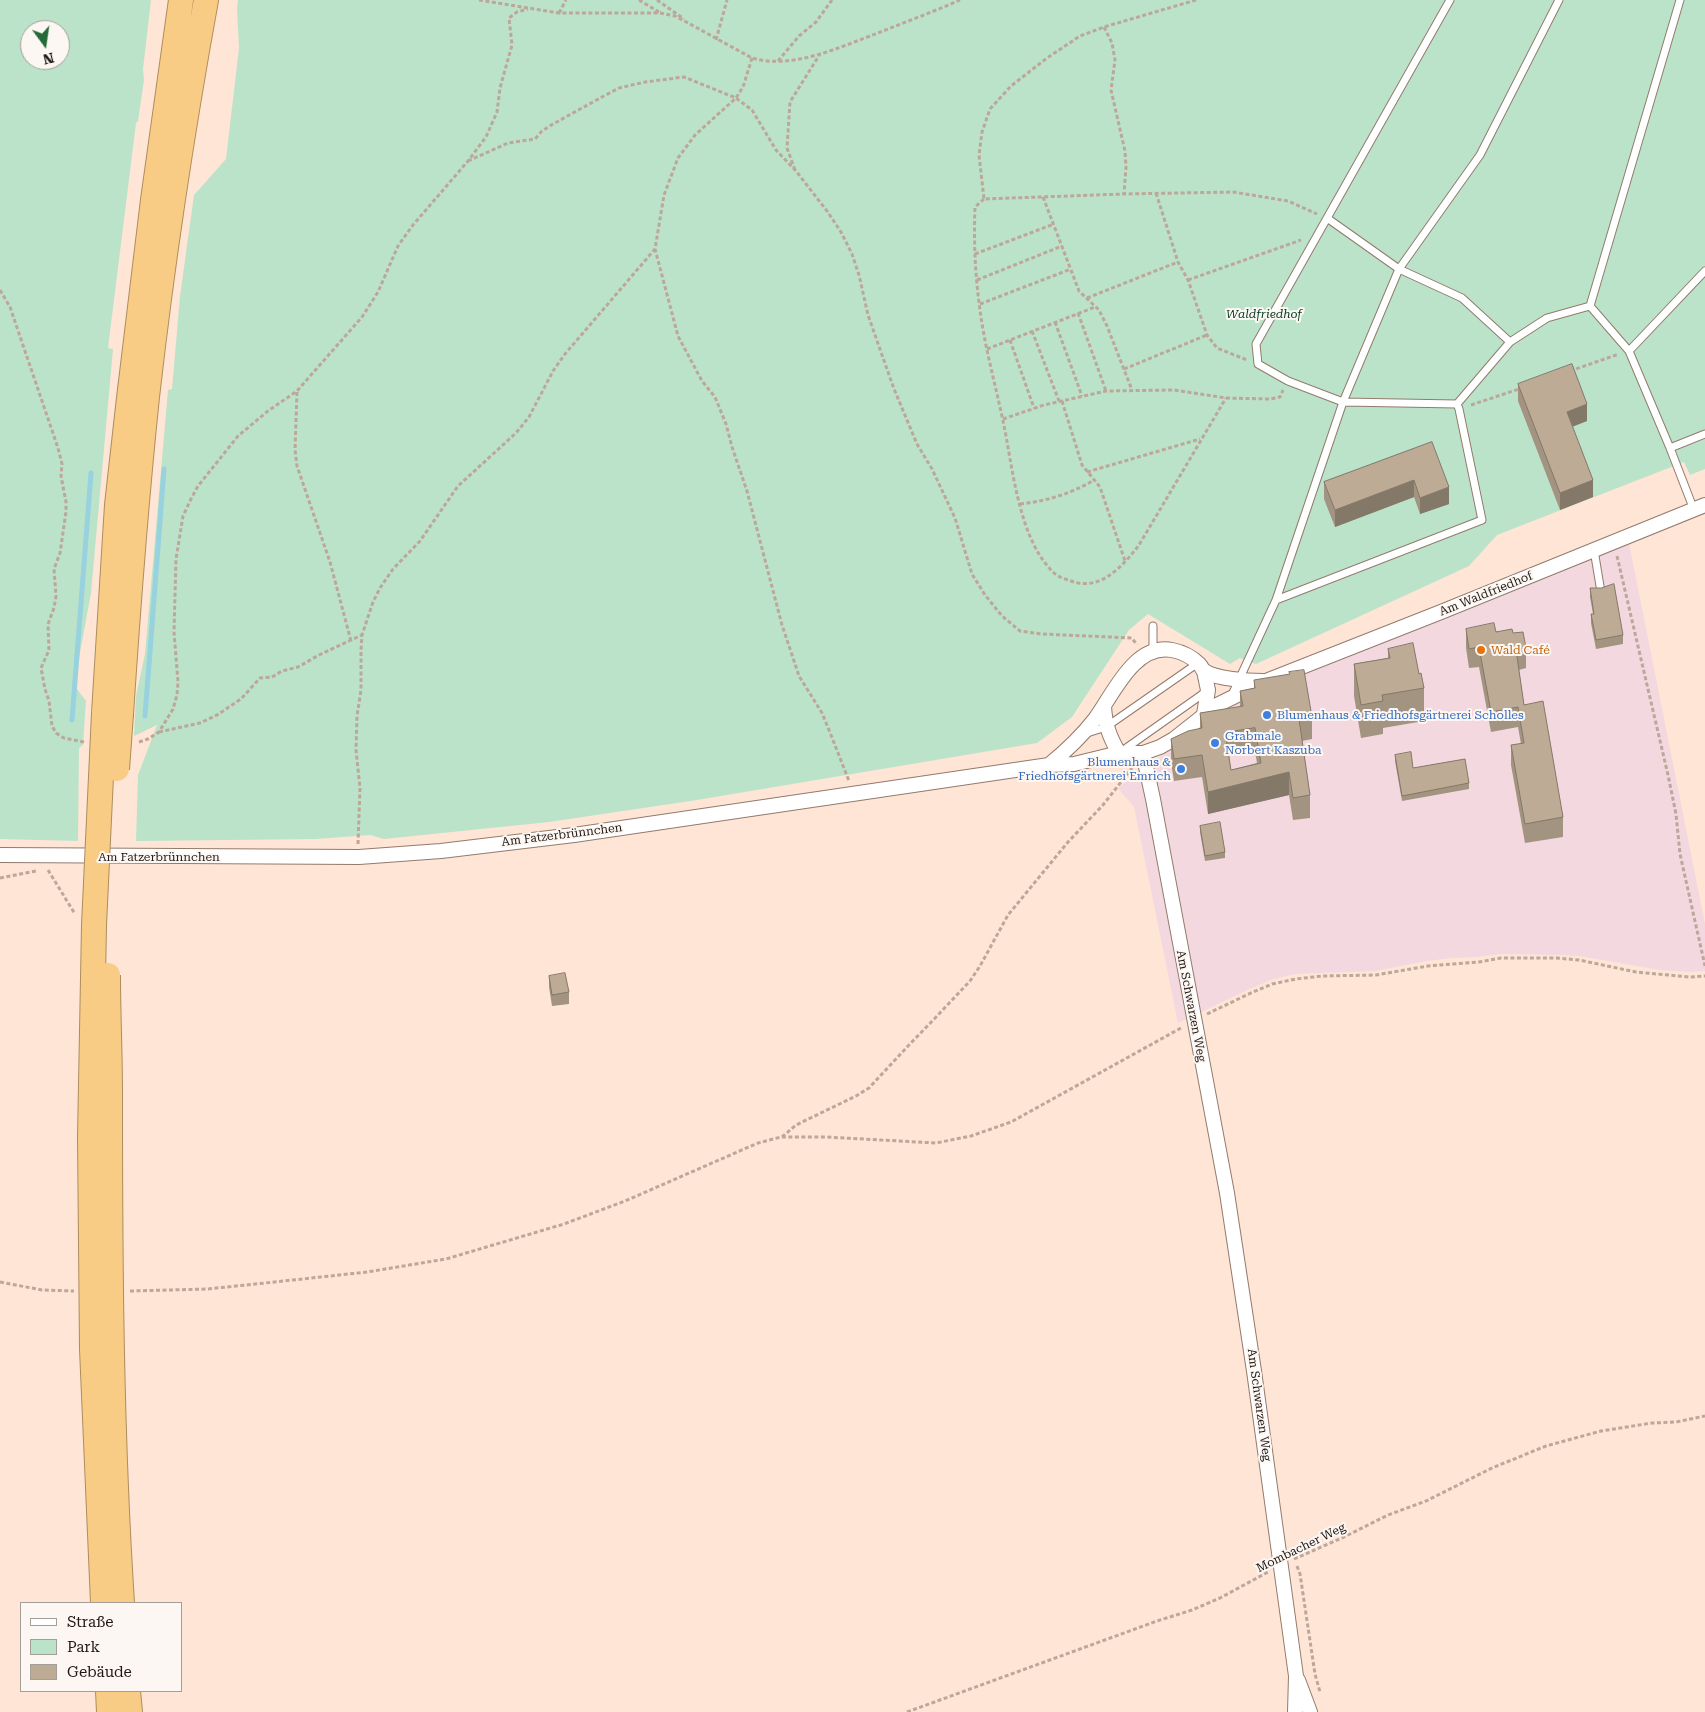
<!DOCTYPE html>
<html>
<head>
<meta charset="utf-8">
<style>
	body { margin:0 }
	#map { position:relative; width:1705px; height:1712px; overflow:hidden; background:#ffe5d5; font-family:"Roboto Serif",serif }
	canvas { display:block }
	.legend { position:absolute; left:20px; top:1602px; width:162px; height:90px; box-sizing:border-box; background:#fcf7f3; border:1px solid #a49e99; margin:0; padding:6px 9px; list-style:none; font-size:15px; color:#211813 }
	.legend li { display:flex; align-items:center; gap:10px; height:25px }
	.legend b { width:25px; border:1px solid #a49e99 }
	.north { position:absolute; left:20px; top:20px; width:50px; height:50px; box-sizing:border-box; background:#fcf7f3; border:1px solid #a49e99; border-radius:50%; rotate:166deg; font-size:14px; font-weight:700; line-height:20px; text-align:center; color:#211813 }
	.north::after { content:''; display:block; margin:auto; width:18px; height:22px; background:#266b37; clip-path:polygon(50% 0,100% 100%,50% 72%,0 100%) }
</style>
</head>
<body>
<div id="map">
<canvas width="1705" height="1712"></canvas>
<ul class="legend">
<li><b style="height:6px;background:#fff"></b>Straße</li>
<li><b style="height:14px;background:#bbe3c9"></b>Park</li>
<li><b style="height:14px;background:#bdab96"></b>Gebäude</li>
</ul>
<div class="north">N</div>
</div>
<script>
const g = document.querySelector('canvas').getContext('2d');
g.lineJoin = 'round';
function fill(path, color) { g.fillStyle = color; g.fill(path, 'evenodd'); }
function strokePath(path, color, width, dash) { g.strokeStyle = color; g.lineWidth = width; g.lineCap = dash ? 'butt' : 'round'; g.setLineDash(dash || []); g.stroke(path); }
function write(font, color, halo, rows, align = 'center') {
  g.font = font + ' "Roboto Serif",serif'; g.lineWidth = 4; g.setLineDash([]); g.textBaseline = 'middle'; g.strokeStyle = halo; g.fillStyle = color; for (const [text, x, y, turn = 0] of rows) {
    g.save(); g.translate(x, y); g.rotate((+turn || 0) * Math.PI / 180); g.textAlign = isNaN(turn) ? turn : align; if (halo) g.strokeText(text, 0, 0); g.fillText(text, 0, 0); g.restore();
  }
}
fill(new Path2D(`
	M1629,543L1705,924V971L1690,972L1660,970L1579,956L1557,955L1501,954L1478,957L1452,958L1427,961L1376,971L1295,974L1271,980L1252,988L1178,1023L1134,807L1118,788L1204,724L1244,700L1281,683Z`), '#f3d9df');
fill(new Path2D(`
	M0,0H151L143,69L144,80L138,121L136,123L108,348L113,349L91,593L74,685L86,701L83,745L79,748L78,841L0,839ZM30,30H60V60H30Z
	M238,0H1705V469L1690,475L1684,462L1497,535L1469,566L1256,664L1240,658L1230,664L1148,614L1129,630L1072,717L1037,743L697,800L549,822L384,839L370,835L316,839L136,841L138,775L157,725L134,736L136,696L145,654L168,390L172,389L180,296L194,195L226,159L239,48L237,8Z`), '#bbe3c9');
strokePath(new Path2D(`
	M145,716L164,469
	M72,720L91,473`), '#98d2de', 5);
const lane = new Path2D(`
	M1450,0L1256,344L1258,364L1288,381L1343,402L1457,404
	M1327,218L1399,269L1462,298L1510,342
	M1590,306L1629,351
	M1670,448L1629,351L1705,271
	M1694,510L1670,448L1705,434
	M1594,550L1601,592
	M1276,600L1343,402L1399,269L1480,155L1559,0
	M1153,652V626
	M1231,697L1276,600L1482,520L1459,409L1457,404L1510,342L1547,318L1590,306L1680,0
	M1087,733L1106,727L1198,663
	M1122,751L1207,691`);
const street = new Path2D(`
	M1204,671L1208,690L1204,714
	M1104,706C1105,725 1110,738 1119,753
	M1143,753L1153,799L1227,1193L1254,1371L1296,1676L1295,1712
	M1049,765C1066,751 1081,737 1095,719C1113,695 1134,643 1172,650C1182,652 1192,657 1199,664C1201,666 1202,668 1203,670C1214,679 1249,681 1263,681
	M0,855L359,857L441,851L574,835L1049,765L1074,764L1119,753H1143L1160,747L1174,739L1217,705L1266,681L1441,612L1705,505
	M1298,1680L1310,1712`);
const highway = new Path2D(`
	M104,713L117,505L129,398L153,200L181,0
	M121,714C128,608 136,502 147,397C162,264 182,132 206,0
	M108,1691L109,1712
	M128,1691L130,1712`);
strokePath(lane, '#927b6d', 9);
strokePath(street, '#927b6d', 16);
strokePath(highway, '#ad8d5d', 26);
strokePath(new Path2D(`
	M479,0L559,13H660L675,16L690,24L752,58C792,70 840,47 878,33C905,22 933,12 960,0
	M639,0L659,12
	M657,0L684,19
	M1196,0L1104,27L1080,36L1047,58L1011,86L990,109L982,132L979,155L984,199L1124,194L1233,192L1288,201L1317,214
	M559,13L566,0
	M1104,27L1112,43L1115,60L1111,90L1125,151L1126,167L1124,194
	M716,40L727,0
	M752,58L743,87L736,98L695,135L678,158L664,195L655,249L678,336L702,381L715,397L726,424L732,447L747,491L782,625L799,676L822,713L831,735L849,781
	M778,61L799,36L816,22L832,0
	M468,161L508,143L535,139L542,131L553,124L602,97L619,88L645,82L684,77L736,98L752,110L776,150L796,171L827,211L841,232L852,254L859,275L868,315L894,389L917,444L932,469L955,518L972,574L985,595L1002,616L1020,631L1041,634L1132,638L1137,645
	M795,170L787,148L790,102L820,54
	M1156,193L1178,262L1188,280L1207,335L1217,348L1247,360
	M1043,197L1079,291L1099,310L1107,326L1132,390
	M984,199L975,207C973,255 977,303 987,350C992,374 998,397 1003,421C1013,467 1018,539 1054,573C1058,577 1065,579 1071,581C1100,592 1123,566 1139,545L1226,398
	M975,254L1054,224
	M977,280L1062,246
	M1188,280L1301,240
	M0,290L10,307L58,448L62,464L61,476L66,502V512L60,553L54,569L56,596L54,608L48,624L49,650L41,668L45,689L49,701L52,726L56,733L64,738L84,742
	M1087,298L1178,262
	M980,304L1071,269
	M1078,313L1106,391
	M1055,322L1082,396
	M1032,331L1059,401
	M1010,340L1034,408
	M987,349L1095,307
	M1124,369L1207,335
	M1570,371L1619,354
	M297,392L295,450L297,466L330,562L351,641
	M1062,401L1082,465L1100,487L1125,561
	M1471,405L1522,388
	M1003,419L1044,405L1106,391L1174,390L1226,398L1270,399L1280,397L1283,390
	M1087,472L1200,439
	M1020,504C1046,501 1071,494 1094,480
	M1617,556L1668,775L1676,814L1680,854L1705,966
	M159,732L200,723L217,715L241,699L260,678L272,677L282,671L298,667L319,655L362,635
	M139,742L148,739L159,732L173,709L177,695L178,682L174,632L176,559L183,516L191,499L198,486L238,436L268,411L297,391L362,317L378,292L398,246L413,225L468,161L486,137L497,112L500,88L512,45L509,18L517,12L528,9
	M358,844L360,788L356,750L357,716L361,690V650L362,635L373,602L380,588L393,569L420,541L458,486L516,433L529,417L553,371L565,354L655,249
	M48,870L75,914
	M0,878L36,871
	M1207,1014L1253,992L1272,984L1296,979L1322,976L1376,975L1428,966L1479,962L1501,958H1556L1579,960L1636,972L1689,977L1705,976
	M782,1137L796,1125L856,1096L869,1088L909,1045L938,1015L970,981L980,966L1008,915L1068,842L1103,805L1132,768
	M0,1282L42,1290L74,1291
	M130,1291L207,1289L265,1283L367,1272L446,1259L564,1224L625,1201L758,1143L781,1137H826L936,1143L971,1136L1011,1122L1181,1028
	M1294,1559L1344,1537L1388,1515L1426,1501L1492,1468L1546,1446L1601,1431L1652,1423L1676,1422L1705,1416
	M1297,1566L1300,1574L1315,1674L1320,1692
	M907,1712L1157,1621L1192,1610L1220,1598L1268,1572`), '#bca79a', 3, [4, 2.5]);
strokePath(lane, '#fff', 7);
strokePath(street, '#fff', 14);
strokePath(highway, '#f9cc85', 24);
const highwayBridge = new Path2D(`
	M117,769L121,714
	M108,975C108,1014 110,1053 110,1093C110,1263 111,1433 122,1603
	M103,1603L92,1349L90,1137L94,925L104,713`);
strokePath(highwayBridge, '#ad8d5d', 26, []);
strokePath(highwayBridge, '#f9cc85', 24);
fill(new Path2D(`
	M1518,384L1587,421L1572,426L1593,497L1560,510L1518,401Z
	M1432,442L1449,504L1420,514L1414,497L1335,527L1324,499V482Z
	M1590,588L1623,635V644L1596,649L1591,623V614H1593L1590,597Z
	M1466,629L1513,633L1526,648V668L1519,670L1524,705L1563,817V837L1525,843L1511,765V745L1521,744L1518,727L1491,732L1479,667L1469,668L1466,648Z
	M1388,649L1419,674L1424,688V721L1383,728V734L1361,738L1354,696V664L1388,658Z
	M1254,680L1312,717V739L1302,741L1310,795V818L1293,820L1289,795L1208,814L1202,777L1174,781L1171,762V739L1200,729V713L1240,707V691L1254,688ZM1255,751L1257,763L1231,770L1229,755Z
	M1395,755L1413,768L1469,783V789L1402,801L1395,761Z
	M1200,826L1225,852V858L1205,861L1200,832Z
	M549,976L569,992V1004L552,1006L549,987Z`), '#a39381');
fill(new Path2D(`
	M1587,404V421L1567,429V412Z
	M1414,480V497L1335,527V510Z
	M1593,480V497L1560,510V493Z
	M1449,487V504L1420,514V498Z
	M1289,772V795L1208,814V792Z`), '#847869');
const building = new Path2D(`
	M1572,364L1587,404L1567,412L1593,480L1560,493L1518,384Z
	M1432,442L1449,487L1420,498L1414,480L1335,510L1324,482Z
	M1614,584L1623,635L1596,640L1591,614H1594L1590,588H1601Z
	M1494,623L1496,632L1512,629L1513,633L1523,632L1526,648L1516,650L1524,705L1543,701L1563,817L1525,824L1511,745L1524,743L1518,707L1491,712L1479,647L1469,649L1466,629Z
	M1413,643L1419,674L1421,673L1424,688L1382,695L1383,701L1361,705L1354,664L1390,658L1388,649Z
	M1304,670L1312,717L1299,719L1310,795L1293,798L1289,772L1208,792L1202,755L1174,759L1171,739L1188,731L1202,728L1200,713L1243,706L1240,691L1255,688L1254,680L1290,674L1289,672ZM1255,728L1261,763L1231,770L1225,733Z
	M1411,752L1413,768L1465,759L1469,783L1402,796L1395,755Z
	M1220,822L1225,852L1205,856L1200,826Z
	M565,973L569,992L552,995L549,976Z`);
fill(building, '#bdab96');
strokePath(building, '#847869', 1);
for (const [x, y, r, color] of [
	[1481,650,5,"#e8710a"],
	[1267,715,5,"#3f7fe0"],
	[1215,743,5,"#3f7fe0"],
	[1181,769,5,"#3f7fe0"]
]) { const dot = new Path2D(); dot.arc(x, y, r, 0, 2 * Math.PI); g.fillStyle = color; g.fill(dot); strokePath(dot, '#fcf7f3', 2); }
write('italic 12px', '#013a20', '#fcf7f3', [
	["Waldfriedhof",1264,314]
]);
write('12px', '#211813', '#fcf7f3', [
	["Am Waldfriedhof",1486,594,-22],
	["Am Fatzerbrünnchen",562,835,-7],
	["Am Fatzerbrünnchen",159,857],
	["Am Schwarzen Weg",1191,1006,79],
	["Am Schwarzen Weg",1259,1405,82],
	["Mombacher Weg",1301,1548,-26]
]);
write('12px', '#c56008', '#fcf7f3', [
	["Wald Café",1491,650]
], 'left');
write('12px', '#366cbe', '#fcf7f3', [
	["Blumenhaus & Friedhofsgärtnerei Scholles",1277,715],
	["Grabmale",1225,736],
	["Norbert Kaszuba",1225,750],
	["Blumenhaus &",1171,762,"right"],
	["Friedhofsgärtnerei Emrich",1171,776,"right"]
], 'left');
</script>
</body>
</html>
